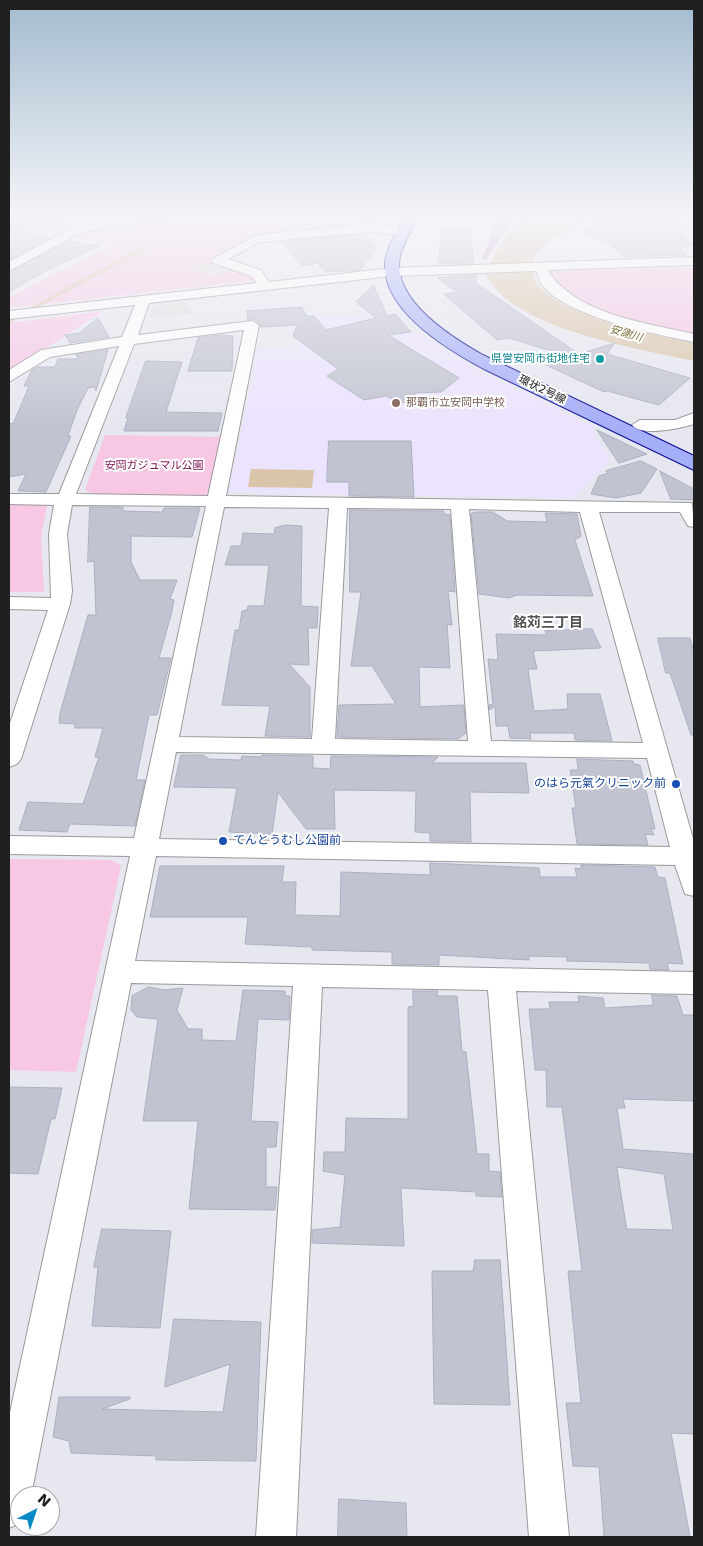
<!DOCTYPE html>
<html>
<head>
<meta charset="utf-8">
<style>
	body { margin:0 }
	#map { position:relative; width:703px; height:1546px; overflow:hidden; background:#e7e7f0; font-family:"DejaVu Sans",sans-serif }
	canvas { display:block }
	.frame { position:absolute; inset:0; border:10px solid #202020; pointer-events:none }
	.north { position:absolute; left:10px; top:1486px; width:50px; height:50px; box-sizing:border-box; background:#fff; border:1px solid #a6a6a6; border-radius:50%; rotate:41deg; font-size:14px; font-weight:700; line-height:20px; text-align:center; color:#202020 }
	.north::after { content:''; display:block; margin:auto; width:18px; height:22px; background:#0a89c7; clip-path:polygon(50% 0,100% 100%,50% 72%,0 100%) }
</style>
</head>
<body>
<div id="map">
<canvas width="703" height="1546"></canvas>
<div class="frame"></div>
<div class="north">N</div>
</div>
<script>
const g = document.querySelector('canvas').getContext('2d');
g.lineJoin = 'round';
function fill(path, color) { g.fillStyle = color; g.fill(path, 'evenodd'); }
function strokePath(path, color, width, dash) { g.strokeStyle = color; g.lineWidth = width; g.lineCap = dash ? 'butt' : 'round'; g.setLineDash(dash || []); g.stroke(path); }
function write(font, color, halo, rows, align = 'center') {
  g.font = font + ' "DejaVu Sans","Noto Sans JP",sans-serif'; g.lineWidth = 4; g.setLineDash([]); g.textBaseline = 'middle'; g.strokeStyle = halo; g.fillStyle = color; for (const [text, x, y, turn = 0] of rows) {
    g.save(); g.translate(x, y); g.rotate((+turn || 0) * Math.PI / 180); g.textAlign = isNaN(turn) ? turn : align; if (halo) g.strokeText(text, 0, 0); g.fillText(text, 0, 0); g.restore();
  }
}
fill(new Path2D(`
	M339,314L372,319L410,334L419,333L479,371L594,427V433L608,456V464L572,498L228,492L253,376L255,348L299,351L306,332L322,315Z`), '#ece3fe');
fill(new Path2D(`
	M500,213H514V218L486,260L482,259Z`), '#cd9ecc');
fill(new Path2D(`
	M180,213H395L392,227L255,237L211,260L249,273L255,279L251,281L9,308V297L113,245L71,237L83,231Z
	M694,268V336L619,318L562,294L546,271Z
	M104,311L10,371L9,373V323Z
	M105,435L224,437L212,492L201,496H98L85,490Z
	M9,503L42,504L47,506L41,536L44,592H9Z
	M9,859L112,860L121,866L76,1072L9,1070Z`), '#f7c7e4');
fill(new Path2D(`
	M202,262L230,270L215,276L188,268Z
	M184,301L193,314L149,317L153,307Z`), '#e0e0e0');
fill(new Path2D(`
	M531,213H596C578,225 545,239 534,257C532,261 532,264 532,268C531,313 659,335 694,343V361C640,349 512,329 486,275C493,252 511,226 531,213Z
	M251,469L314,470L312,488L248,487Z`), '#dbc5aa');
strokePath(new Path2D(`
	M9,321L146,247`), '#dbc5aa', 4);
const building = new Path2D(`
	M9,213H55L65,225L19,232L50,237L9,260Z
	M610,213H667L684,228L677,230L694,245L679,247L687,255L626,257L609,244L583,232Z
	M442,227L470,230L474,263L439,264Z
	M365,234L377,247L360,270L347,271L326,272L317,263L302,266L282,242Z
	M69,241L100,246L47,270L9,292V273Z
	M476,275V283L579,354L615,343L607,354L690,378L659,405L607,391L604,392L546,365L571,357L509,338L497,340L444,294L457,292L438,278Z
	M374,286L387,316L395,314L411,332L388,335L459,378L441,392L415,393L413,400L401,403L386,396L364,400L327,376L338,369L293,336L297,325L261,327L260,323L253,319L248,320L247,311L302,307L306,316H314L326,330L376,318L356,302Z
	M98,318L109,337L70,343L65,335L79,333Z
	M221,335L233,336L232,371H188L198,338Z
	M108,350L96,391L94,387L88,388L77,410L68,436H71L46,492L18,491L26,474L9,477V423L13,424L29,386H24L32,370L38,367H55L58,359H79L76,355Z
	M146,361L182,362L166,412L222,413L218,431H124L128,418H126Z
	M597,430L647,454L619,463Z
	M329,441H411L414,497L349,496V482H327Z
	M641,461L657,469L641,493L616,498L591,494L599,476L608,473L606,471Z
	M660,471L694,489V500L671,499Z
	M90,507H123V511L162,512L164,508H200L192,537L131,536V562L140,580H177L170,599L174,600L171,615L159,658H171L157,715H149L136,780H145L135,826L70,824L67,832L19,830L28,802L83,804L99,757H95L103,728H75V724L59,723L60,713L88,615H96L94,561L88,562Z
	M350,510L444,511V514L450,515L455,592L448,591L452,625L447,624L450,668L419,667L420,707L464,705L466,733L458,739L337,737L339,705L396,704L372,666H351L361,592H350Z
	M476,512H493L507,521L547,522L545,513L577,514L581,536L575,540L593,596L517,595L509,598L479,594L471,514Z
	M287,525L302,526L301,606L318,607L317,628H308L309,665L289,664L310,687V737L265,736L270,706L222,705L235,630H239L242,611L247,610L248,606H264L269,565H225L231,546H241L243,533L274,534L275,528Z
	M592,629L601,648L533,651L537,669H528L534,711L568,709L567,694H600L612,741L575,740L574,733H530L531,739L510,738L508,726H496L495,706L490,710L489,705L493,704L488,659L498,660L496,634L547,635L545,631Z
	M658,638H690L694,651V735H691L670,673H666Z
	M181,755H204L209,759L241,760L242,756L262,757V755L313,756V768L330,769L331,756L438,757L432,763H526L529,793L470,792L471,842L430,841V833L415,832L416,791L334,790L335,829H306L278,792L272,834L229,832L237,788L174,787Z
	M577,759L633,761L634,764L640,765L655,829H651L654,835L645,834L648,845L577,844L572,808H576L570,770H578Z
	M430,863L539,868L540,877H577L575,868L581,869V865L655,867L658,877L665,878L683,964L667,963L669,970L650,969L649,963L567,961V957L529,956V960L439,955V965L392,964V952L312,950V947L245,944L248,917H150L160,866H284L282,882H296L295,915L340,916L341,872L430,875Z
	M149,987L164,990L183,988L177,1010L188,1029H202V1040L236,1041L243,990L285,991V996H290L289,1020L258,1019L251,1121L278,1122L276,1147H266V1187H277L275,1210L189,1209L198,1121H143L158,1019L137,1017L131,1010L132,996Z
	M413,991H438L437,996H457L462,1051L466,1052L477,1154H489V1171L500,1172L502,1197L476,1196V1192L401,1188L404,1246L312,1243V1230L340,1227L345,1175L323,1171L324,1152H345L346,1118L408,1119V1007L413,1006Z
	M652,995L677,996L683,1015H694V1101L623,1099L625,1108H617L623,1149L694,1154V1434L671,1433L690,1537H604L599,1467L573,1466L566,1403H581L568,1271H582L562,1107H547L546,1070H535L529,1009H550L549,1002H579L578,996L603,998L605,1008L653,1005ZM617,1167L664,1174L673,1230L627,1229Z
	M9,1087L62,1088L55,1119H51L38,1174L9,1173Z
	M102,1229L171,1231L160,1328L92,1326L98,1267H94Z
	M475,1260H500L510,1405L434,1404L432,1271H473Z
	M174,1319L261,1322L256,1461L156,1460V1456L71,1453L69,1441L53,1437L59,1397H130V1399L102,1409L223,1412L230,1364L165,1387Z
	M339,1499L406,1503L407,1537H338Z`);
fill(building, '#c1c4d0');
strokePath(building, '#aab0c1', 1);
const minor = new Path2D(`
	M57,213H70L82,225L152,213H181L175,216L82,232L9,271V262L71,228Z
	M669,213H683L694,222V232L690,231Z
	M369,224L404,227L410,231L404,235L369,232L260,242L228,259L261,270L269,282L392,268L694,257V265L547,270C579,316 644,322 694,334V342C660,335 539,313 537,271L392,276L149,303L138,335L252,321L259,325L226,496L692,503L694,527L688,526L680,512H599L694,842V896L685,894L675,865L156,856L135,961L694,972V994L516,991L569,1537H529L488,990L322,987L296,1537H256L293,986L131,983L31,1496H20V1523L9,1528V1417L130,856L9,854V836L134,838L206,506L72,505L67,534L72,591L70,604L21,759L17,764L9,767V726L48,610L9,609V597L51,598L49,534L54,505L9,504V494H59L119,346L50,357L9,382V370L41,350L122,337L135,305L9,319V311L257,283L251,276L213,263L211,260L257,235ZM244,330L208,496L76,494L134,344ZM224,507L329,508L312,739L179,737ZM347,508L451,509L468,741L335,739ZM469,509L580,512L643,743L491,741ZM176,752L647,758L670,847L159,839Z
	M694,413V424C682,428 640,437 632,425L640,420H675Z`);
const major = new Path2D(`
	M405,213H419C414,228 404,241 400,256C391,300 451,337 483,355L694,456V470L486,370C450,351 382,311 385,263C386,245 400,230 405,213Z`);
strokePath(minor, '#9a9a9a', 2);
strokePath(major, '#070895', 2);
fill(minor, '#fff');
fill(major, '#a5aef8');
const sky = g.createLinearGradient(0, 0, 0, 430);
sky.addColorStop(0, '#a3bbcf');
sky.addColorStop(0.5, '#f4f4f8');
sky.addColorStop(1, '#f4f4f800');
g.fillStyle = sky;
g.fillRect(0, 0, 703, 430);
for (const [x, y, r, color] of [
	[600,359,5,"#0f9aa8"],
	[396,403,5,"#8d6e63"],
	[676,784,5,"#1a4fb4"],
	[223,841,5,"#1a4fb4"]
]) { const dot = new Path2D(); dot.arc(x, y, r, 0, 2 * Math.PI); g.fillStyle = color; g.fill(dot); strokePath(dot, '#fff', 2); }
write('italic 11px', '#7e723d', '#fff', [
	["安謝川",626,334,16]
]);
write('11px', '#0d838f', '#fff', [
	["県営安岡市街地住宅",590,359]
], 'right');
write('11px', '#202020', '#fff', [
	["環状2号線",542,390,26]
]);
write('11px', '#785e54', '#fff', [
	["那覇市立安岡中学校",406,403]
], 'left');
write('11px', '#7b1150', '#fff', [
	["安岡ガジュマル公園",154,466]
]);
write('12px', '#164399', '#fff', [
	["のはら元氣クリニック前",666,784],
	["てんとうむし公園前",233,841,"left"]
], 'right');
write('bold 14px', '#535353', '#fff', [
	["銘苅三丁目",548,623]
]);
</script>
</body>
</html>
